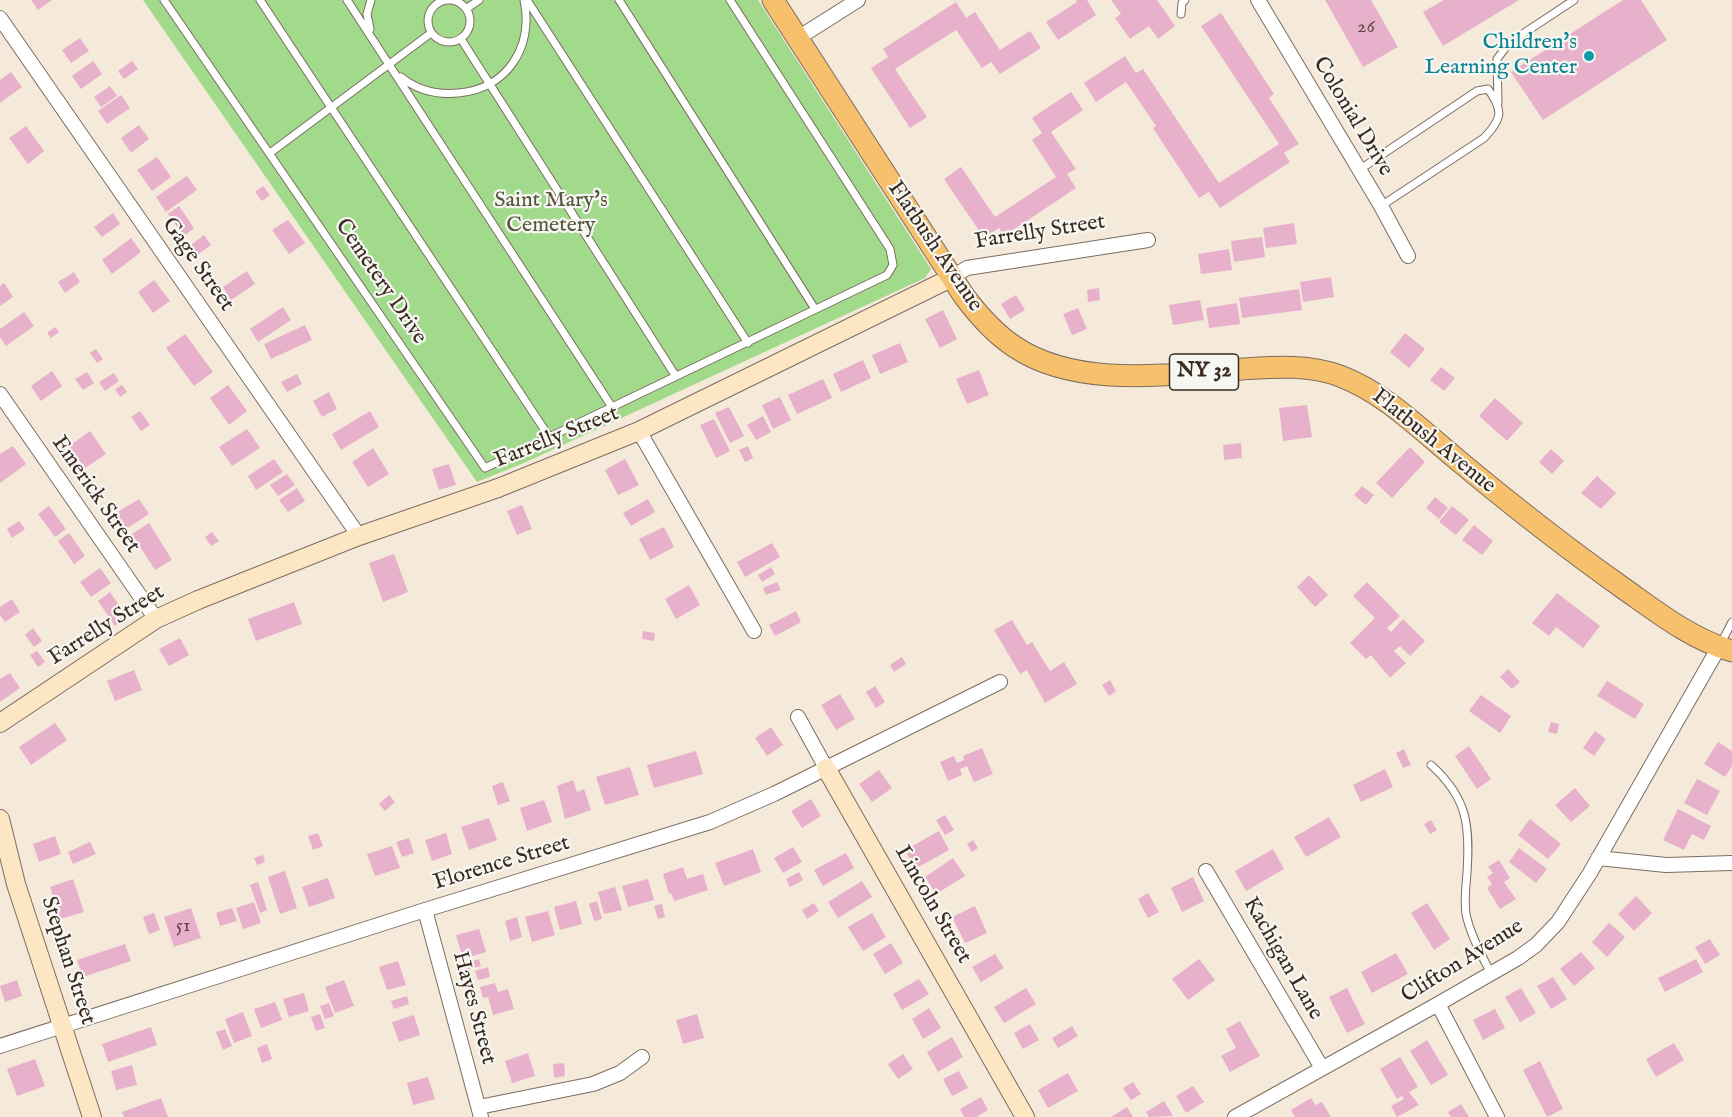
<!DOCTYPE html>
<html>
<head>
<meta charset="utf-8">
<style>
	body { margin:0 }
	canvas { display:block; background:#f5e9da }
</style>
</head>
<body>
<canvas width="1732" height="1117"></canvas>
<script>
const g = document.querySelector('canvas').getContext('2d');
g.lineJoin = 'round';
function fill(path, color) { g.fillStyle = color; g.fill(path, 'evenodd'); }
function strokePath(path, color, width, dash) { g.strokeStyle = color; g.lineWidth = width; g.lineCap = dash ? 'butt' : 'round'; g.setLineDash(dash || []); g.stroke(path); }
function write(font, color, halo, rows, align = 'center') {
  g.font = font + ' "IM FELL English",serif'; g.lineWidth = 4.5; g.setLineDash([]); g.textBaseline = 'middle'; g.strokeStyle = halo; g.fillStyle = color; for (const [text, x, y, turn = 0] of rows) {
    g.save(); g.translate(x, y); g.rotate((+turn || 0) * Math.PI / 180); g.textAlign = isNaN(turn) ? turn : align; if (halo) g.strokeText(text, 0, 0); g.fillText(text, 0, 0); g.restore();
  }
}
fill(new Path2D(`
	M143,0H758L931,269L925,278L526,462L477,482Z`), '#a2da8c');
fill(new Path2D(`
	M31,0H52L38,10Z
	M1076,0H1087L1096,15L1058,40L1046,22L1077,2Z
	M1111,0H1157L1175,26L1158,39L1149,26L1130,39L1115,18L1121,14Z
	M1325,0H1371L1398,47L1363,67Z
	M1444,0H1519L1443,46L1423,12Z
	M1623,0H1641L1667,40L1543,120L1511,72Z
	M956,2L966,18L975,12L1000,50L1030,31L1041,48L1000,74L991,62L982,68L956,30L895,69L927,117L910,128L871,68L888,57L883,49Z
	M1221,13L1274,94L1269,98L1299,144L1284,153L1290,162L1220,208L1209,192L1199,198L1153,128L1156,126L1126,82L1096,102L1084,83L1125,56L1136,73L1143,69L1219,183L1279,144L1201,26Z
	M80,38L89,51L71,63L62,50Z
	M93,61L102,74L81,89L72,76Z
	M132,61L138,69L124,79L118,71Z
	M11,72L22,87L0,103V80Z
	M110,86L117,96L101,107L94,97Z
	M1071,92L1083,110L1051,132L1076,169L1067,174L1076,188L1004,236L999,228L984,238L944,179L961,167L995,217L1056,177L1032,140L1042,133L1032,118Z
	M121,95L130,108L107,124L98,111Z
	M139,125L149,139L131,153L121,138Z
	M26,126L44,151L28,164L9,138Z
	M157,157L171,177L152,191L137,170Z
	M187,176L197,190L166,212L156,197Z
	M263,186L270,195L262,201L255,192Z
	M179,206L194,228L184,236L168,214Z
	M113,213L120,224L102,237L94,227Z
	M288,220L305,243L289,254L272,230Z
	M1294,223L1297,244L1266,248L1263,228Z
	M204,235L211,245L193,258L187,248Z
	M1262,237L1265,257L1234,262L1231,241Z
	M131,238L141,252L112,274L102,260Z
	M1229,249L1232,270L1201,274L1198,254Z
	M247,271L255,284L231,300L223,287Z
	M74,272L80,282L65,293L58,282Z
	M1331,277L1334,297L1303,302L1300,282Z
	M154,280L170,301L153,313L138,292Z
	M4,283L13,297L0,306V286Z
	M1099,288L1100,300L1088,302L1087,290Z
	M1299,289L1302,310L1242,318L1239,298Z
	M1016,295L1025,310L1010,319L1001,304Z
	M1200,300L1204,320L1173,325L1169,305Z
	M1237,303L1240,324L1209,328L1206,308Z
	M283,307L291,320L258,342L250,329Z
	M1078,308L1087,329L1072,335L1063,314Z
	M943,310L957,339L940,348L925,319Z
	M24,312L34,326L6,346L0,337V329Z
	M305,325L312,340L271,359L264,344Z
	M55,327L59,332L51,338L47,333Z
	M1405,333L1425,349L1409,368L1390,352Z
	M185,334L213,372L194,386L166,348Z
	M900,343L908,362L880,374L872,355Z
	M96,349L103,359L97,363L90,353Z
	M863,360L871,378L841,392L833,374Z
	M1441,367L1455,378L1444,391L1430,380Z
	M979,370L989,395L967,404L956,379Z
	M52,371L62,386L41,401L31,386Z
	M87,372L94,383L83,390L75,379Z
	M114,373L119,381L105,391L99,382Z
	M297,374L302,384L287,392L281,382Z
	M823,379L832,398L797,414L788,395Z
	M122,385L127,392L120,397L115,389Z
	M228,385L247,411L229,425L210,398Z
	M329,392L337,409L322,417L313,401Z
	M780,397L791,420L773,429L762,405Z
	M1495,398L1523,423L1507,441L1479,416Z
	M1307,405L1312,437L1283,441L1279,408Z
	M729,407L744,436L730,443L715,413Z
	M140,411L150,425L141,431L131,417Z
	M370,411L379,427L341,450L332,434Z
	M763,416L771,432L756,440L747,425Z
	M714,419L730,451L716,458L700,425Z
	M247,429L260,448L232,466L219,447Z
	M90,431L106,454L85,468L69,446Z
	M1241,443L1242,458L1224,460L1223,445Z
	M13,446L26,464L0,483V454Z
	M748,446L753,458L745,462L739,450Z
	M1410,447L1425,462L1392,498L1376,483Z
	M373,448L389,474L368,487L352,462Z
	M1551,449L1564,461L1552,474L1539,462Z
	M274,459L283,472L256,490L248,476Z
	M625,459L639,485L618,495L605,470Z
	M449,464L456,485L439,490L432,469Z
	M287,474L295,485L278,496L270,485Z
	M1597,476L1616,493L1601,509L1581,493Z
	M1362,486L1374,495L1366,505L1354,495Z
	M297,488L305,501L288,512L279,500Z
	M1435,497L1448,508L1439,519L1426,508Z
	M139,499L149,514L126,529L116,513Z
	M648,499L655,512L631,526L623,513Z
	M522,505L532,529L517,535L507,511Z
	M49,506L66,529L55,537L38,514Z
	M1452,506L1469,520L1456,535L1439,522Z
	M19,521L25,529L12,538L7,529Z
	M149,523L172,560L155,570L132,534Z
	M1474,525L1493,541L1482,555L1462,540Z
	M664,527L674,547L650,560L639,539Z
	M212,532L219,541L211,546L205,537Z
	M69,533L85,556L74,564L58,541Z
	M772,543L780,557L745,577L737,562Z
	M394,554L408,592L383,602L369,563Z
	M771,567L775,574L762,582L758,575Z
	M100,568L111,583L91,597L80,582Z
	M1309,575L1328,595L1315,607L1297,587Z
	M777,582L781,590L766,595L763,588Z
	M1367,582L1400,616L1387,628L1391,632L1403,619L1425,641L1410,656L1400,646L1394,651L1406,663L1390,678L1371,655L1366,659L1350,643L1375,618L1353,596Z
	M689,585L700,605L676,619L665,599Z
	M110,592L127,617L115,626L98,601Z
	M1557,593L1600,626L1583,648L1556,627L1549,636L1532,623Z
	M12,599L20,612L5,622L0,615V607Z
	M294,602L302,624L256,641L248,619Z
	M796,611L801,622L775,636L769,625Z
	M1012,620L1027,645L1032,642L1050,671L1064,662L1077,684L1045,703L1027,670L1020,674L994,630Z
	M33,628L42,641L34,647L25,635Z
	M643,631L655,633L654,641L642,639Z
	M180,638L189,655L169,666L159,649Z
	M37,651L45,662L38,667L30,655Z
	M902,657L906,664L894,672L890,665Z
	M1508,669L1520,682L1512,689L1500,677Z
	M134,670L142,690L115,701L107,681Z
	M10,673L20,688L0,702V679Z
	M1110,680L1116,691L1109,696L1102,685Z
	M1607,681L1644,704L1635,719L1597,696Z
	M875,686L885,702L876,708L866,692Z
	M840,694L855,719L836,730L821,705Z
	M1481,695L1511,716L1500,733L1469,711Z
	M1551,722L1559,724L1557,734L1548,732Z
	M55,723L67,740L31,765L19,747Z
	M771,727L783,745L767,756L755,738Z
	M1595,731L1606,739L1594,756L1583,748Z
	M1718,742L1732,751V766L1725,777L1704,764Z
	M1469,746L1491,779L1477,789L1455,756Z
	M982,748L993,774L974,782L967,766L960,769L962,775L948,781L940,762L954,756L957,763L964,760L963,756Z
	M1404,749L1411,765L1403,768L1396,753Z
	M696,751L703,774L654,788L647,765Z
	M630,767L639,795L605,805L596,777Z
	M1385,769L1393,787L1361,802L1353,785Z
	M879,770L892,788L872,802L859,784Z
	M1697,779L1720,791L1707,815L1684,803Z
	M573,780L577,792L584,789L591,810L565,819L557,786Z
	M503,782L510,801L498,805L492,786Z
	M1575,788L1590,806L1571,822L1555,805Z
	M389,795L395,802L385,811L379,804Z
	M811,799L821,816L802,828L791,811Z
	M544,800L552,822L527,831L520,808Z
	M1678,809L1711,826L1704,840L1692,834L1684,850L1663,840Z
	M945,815L954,830L945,835L936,820Z
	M1329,817L1341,837L1306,857L1294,837Z
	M489,818L497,840L469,850L461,827Z
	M1530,819L1561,844L1548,859L1518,835Z
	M1431,820L1437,830L1430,834L1424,824Z
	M939,831L949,850L915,869L905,850Z
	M318,833L323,846L313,850L308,836Z
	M446,833L452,854L432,861L425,840Z
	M55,836L61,854L39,862L33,844Z
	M409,838L414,853L402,857L396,842Z
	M973,840L978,848L972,852L967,844Z
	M90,842L96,854L73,864L68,852Z
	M392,846L400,868L375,876L367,854Z
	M793,847L802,862L783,873L774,858Z
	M1519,848L1547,869L1536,883L1509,862Z
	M753,849L761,872L724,886L715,863Z
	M1273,849L1284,869L1246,891L1235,871Z
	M846,853L854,868L823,886L814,870Z
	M263,855L265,862L257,865L254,858Z
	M953,858L965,876L936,894L925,877Z
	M1499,860L1510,878L1504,882L1516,899L1500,909L1487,888L1492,884L1487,877L1493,873L1488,867Z
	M683,867L687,879L703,874L708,890L674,901L671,893L669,894L663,874Z
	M285,871L297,908L280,914L268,877Z
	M799,872L803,880L790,887L786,879Z
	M1193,877L1204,901L1182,912L1171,888Z
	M328,878L335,898L309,907L302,887Z
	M73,879L84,912L60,919L50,887Z
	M648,879L654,900L628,907L622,886Z
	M862,881L872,897L838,918L828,902Z
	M258,882L267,910L260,913L250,885Z
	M615,887L622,910L604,914L598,892Z
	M1148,893L1159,912L1148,918L1138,899Z
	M1636,896L1652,913L1634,931L1618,914Z
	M576,901L582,924L560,930L554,907Z
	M597,901L602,919L594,921L589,904Z
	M254,902L261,923L243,929L236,908Z
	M814,903L819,911L807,919L802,910Z
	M1427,903L1450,939L1434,950L1411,913Z
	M662,904L665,917L658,919L654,906Z
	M975,906L987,933L965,943L952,917Z
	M191,908L201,938L174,947L164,917Z
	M232,908L237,921L220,926L216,913Z
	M548,911L555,935L532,942L525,917Z
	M154,913L160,930L149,934L143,917Z
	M872,913L886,937L863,951L848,927Z
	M517,917L522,937L510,941L505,921Z
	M1609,923L1625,937L1607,957L1592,942Z
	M479,929L486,952L463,959L456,935Z
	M1710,939L1720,955L1705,964L1695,947Z
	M891,943L903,963L885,974L873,954Z
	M125,944L131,961L83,977L77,960Z
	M1581,952L1595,968L1574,986L1560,969Z
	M1396,953L1408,974L1372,993L1361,972Z
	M995,954L1004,968L981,982L972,967Z
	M479,959L481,966L467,970L465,963Z
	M1199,959L1215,980L1188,1000L1172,979Z
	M1696,959L1703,972L1665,992L1658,978Z
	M398,961L406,985L387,990L379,967Z
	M488,967L490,977L478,980L475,971Z
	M1553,977L1567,999L1551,1009L1537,986Z
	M919,979L929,994L902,1010L893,994Z
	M17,980L22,996L5,1002L0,986Z
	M344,980L354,1006L335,1013L325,987Z
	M495,983L498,992L508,989L514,1009L493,1015L488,997L483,998L480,987Z
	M1026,988L1036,1004L1004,1023L994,1007Z
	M1347,988L1365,1024L1347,1033L1329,997Z
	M1521,988L1536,1013L1520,1022L1505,997Z
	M304,993L309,1011L289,1017L283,999Z
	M407,996L409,1004L394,1009L391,1001Z
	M275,1002L282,1020L261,1028L254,1009Z
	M329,1003L334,1016L325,1019L320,1006Z
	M929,1008L941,1028L923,1039L912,1019Z
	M1495,1009L1505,1028L1483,1040L1473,1020Z
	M243,1012L252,1036L234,1043L225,1019Z
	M320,1014L325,1028L316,1031L311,1017Z
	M697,1014L704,1038L683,1044L676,1020Z
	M414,1015L420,1035L399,1042L392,1022Z
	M1240,1021L1260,1056L1230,1072L1221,1056L1236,1048L1226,1029Z
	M1030,1024L1039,1040L1023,1049L1014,1033Z
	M1072,1026L1078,1036L1058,1048L1052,1038Z
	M151,1027L157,1045L108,1062L102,1044Z
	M225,1029L232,1046L223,1050L216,1032Z
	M952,1037L963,1057L938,1072L927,1052Z
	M1427,1040L1448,1075L1431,1085L1410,1051Z
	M1674,1043L1684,1060L1656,1077L1646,1059Z
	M267,1044L272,1059L262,1063L257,1048Z
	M528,1053L535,1076L512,1083L505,1061Z
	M903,1054L913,1069L898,1079L888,1064Z
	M1400,1057L1418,1087L1409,1092L1419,1105L1397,1117L1391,1106L1404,1099L1402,1096L1397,1099L1380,1069Z
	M35,1059L45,1086L17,1096L7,1069Z
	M1540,1061L1563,1109L1547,1117L1523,1070Z
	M564,1063L565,1076L554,1078L553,1064Z
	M132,1065L137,1085L116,1090L111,1071Z
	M959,1071L968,1088L952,1096L943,1079Z
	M1068,1073L1078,1091L1048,1108L1038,1090Z
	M428,1077L435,1099L413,1105L407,1083Z
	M1133,1082L1141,1094L1131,1100L1123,1088Z
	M1193,1086L1204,1102L1186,1113L1176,1096Z
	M981,1097L988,1110L976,1117H964L960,1109Z
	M161,1098L168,1117H124L122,1112Z
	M1311,1098L1315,1105L1322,1102L1331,1117H1295L1291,1110Z
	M1164,1101L1173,1116L1149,1117L1146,1112Z
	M1461,1104L1469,1117H1451L1448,1112Z
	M1127,1107L1133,1117H1111Z`), '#e7b1cb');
const lane = new Path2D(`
	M164,0L485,468L612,407L347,0
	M260,0L550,438
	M527,0L748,343
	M619,0L815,309
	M428 21a21 21 0 1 1 42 0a21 21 0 1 1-42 0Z
	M466,9L479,0
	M1181,14L1182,3L1185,0
	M370,29L367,14L371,0
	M461,39L675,375
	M401,77C417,90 437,95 458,93C507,89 534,47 524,0
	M1498,103L1497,59L1509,43L1574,0
	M270,153L431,33
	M1359,170L1477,91L1488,89C1504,111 1502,119 1484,138L1381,206
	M612,407L887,275L893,265L890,249L730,0
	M1720,645L1732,622
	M1431,765C1468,798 1470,826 1467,873C1466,886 1464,900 1466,914C1470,934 1481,955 1491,973`);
const street = new Path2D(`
	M1258,0L1381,206L1408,256
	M0,18L359,536
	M798,38L858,0
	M951,278L967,268L1148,240
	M0,394L156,619
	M639,431L754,631
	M798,717L826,768
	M1598,858L1666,865L1732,863
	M1206,871L1322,1068
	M425,910L481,1117
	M1438,1004L1497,1117
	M0,1046L425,910L710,822L774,794L1000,682
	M479,1107L593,1084L620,1073L642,1057
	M1235,1117L1438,1004L1518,958L1536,945L1558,922L1590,873L1719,647`);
const secondary = new Path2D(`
	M0,723L156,619L198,600L359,536L498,488L639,431L951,278
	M826,768L1025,1117
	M0,819L16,884L92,1117`);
const primary = new Path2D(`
	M773,0L964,296C979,316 995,334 1015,347C1078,389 1170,374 1242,369C1275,367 1308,364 1340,376C1383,392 1419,428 1454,457C1509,503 1565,547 1623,588C1657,612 1691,639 1732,651`);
strokePath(lane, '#7c6d60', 9);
strokePath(street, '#7c6d60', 16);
strokePath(secondary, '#7c6d60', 20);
strokePath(primary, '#7c6d60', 23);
strokePath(lane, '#fff', 7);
strokePath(street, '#fff', 14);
strokePath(secondary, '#fce6c4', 18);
strokePath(primary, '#f7c06c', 21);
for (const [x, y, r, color] of [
	[1589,56,6,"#0f9aa8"]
]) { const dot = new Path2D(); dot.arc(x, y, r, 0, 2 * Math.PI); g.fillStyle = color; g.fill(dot); strokePath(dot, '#f6f6f2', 2); }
write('20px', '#664c49', null, [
	["26",1366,28],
	["51",183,927]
]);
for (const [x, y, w] of [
	[1204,372,69]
]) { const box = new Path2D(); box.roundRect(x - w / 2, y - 18, w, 36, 4.5); g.fillStyle = '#f6f6f2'; g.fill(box); strokePath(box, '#3b2a1e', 1.5); }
write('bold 21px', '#3b2a1e', null, [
	["NY 32",1204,372]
]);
write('22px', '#0d838f', '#f6f6f2', [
	["Children's",1577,43],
	["Learning Center",1577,68]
], 'right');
write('22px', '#3b2a1e', '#f6f6f2', [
	["Colonial Drive",1352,117,59],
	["Farrelly Street",1040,233,-9],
	["Flatbush Avenue",934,247,56],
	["Gage Street",197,265,55],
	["Cemetery Drive",380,282,56],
	["Farrelly Street",557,438,-22],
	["Flatbush Avenue",1433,442,39],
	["Emerick Street",95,495,55],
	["Farrelly Street",107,626,-32],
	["Florence Street",502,864,-17],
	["Lincoln Street",932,905,60],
	["Kachigan Lane",1282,959,60],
	["Stephan Street",67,961,72],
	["Clifton Avenue",1463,962,-32],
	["Hayes Street",473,1008,75]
]);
write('22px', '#55563a', '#f6f6f2', [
	["Saint Mary's",551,201],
	["Cemetery",551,226]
]);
</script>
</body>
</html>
